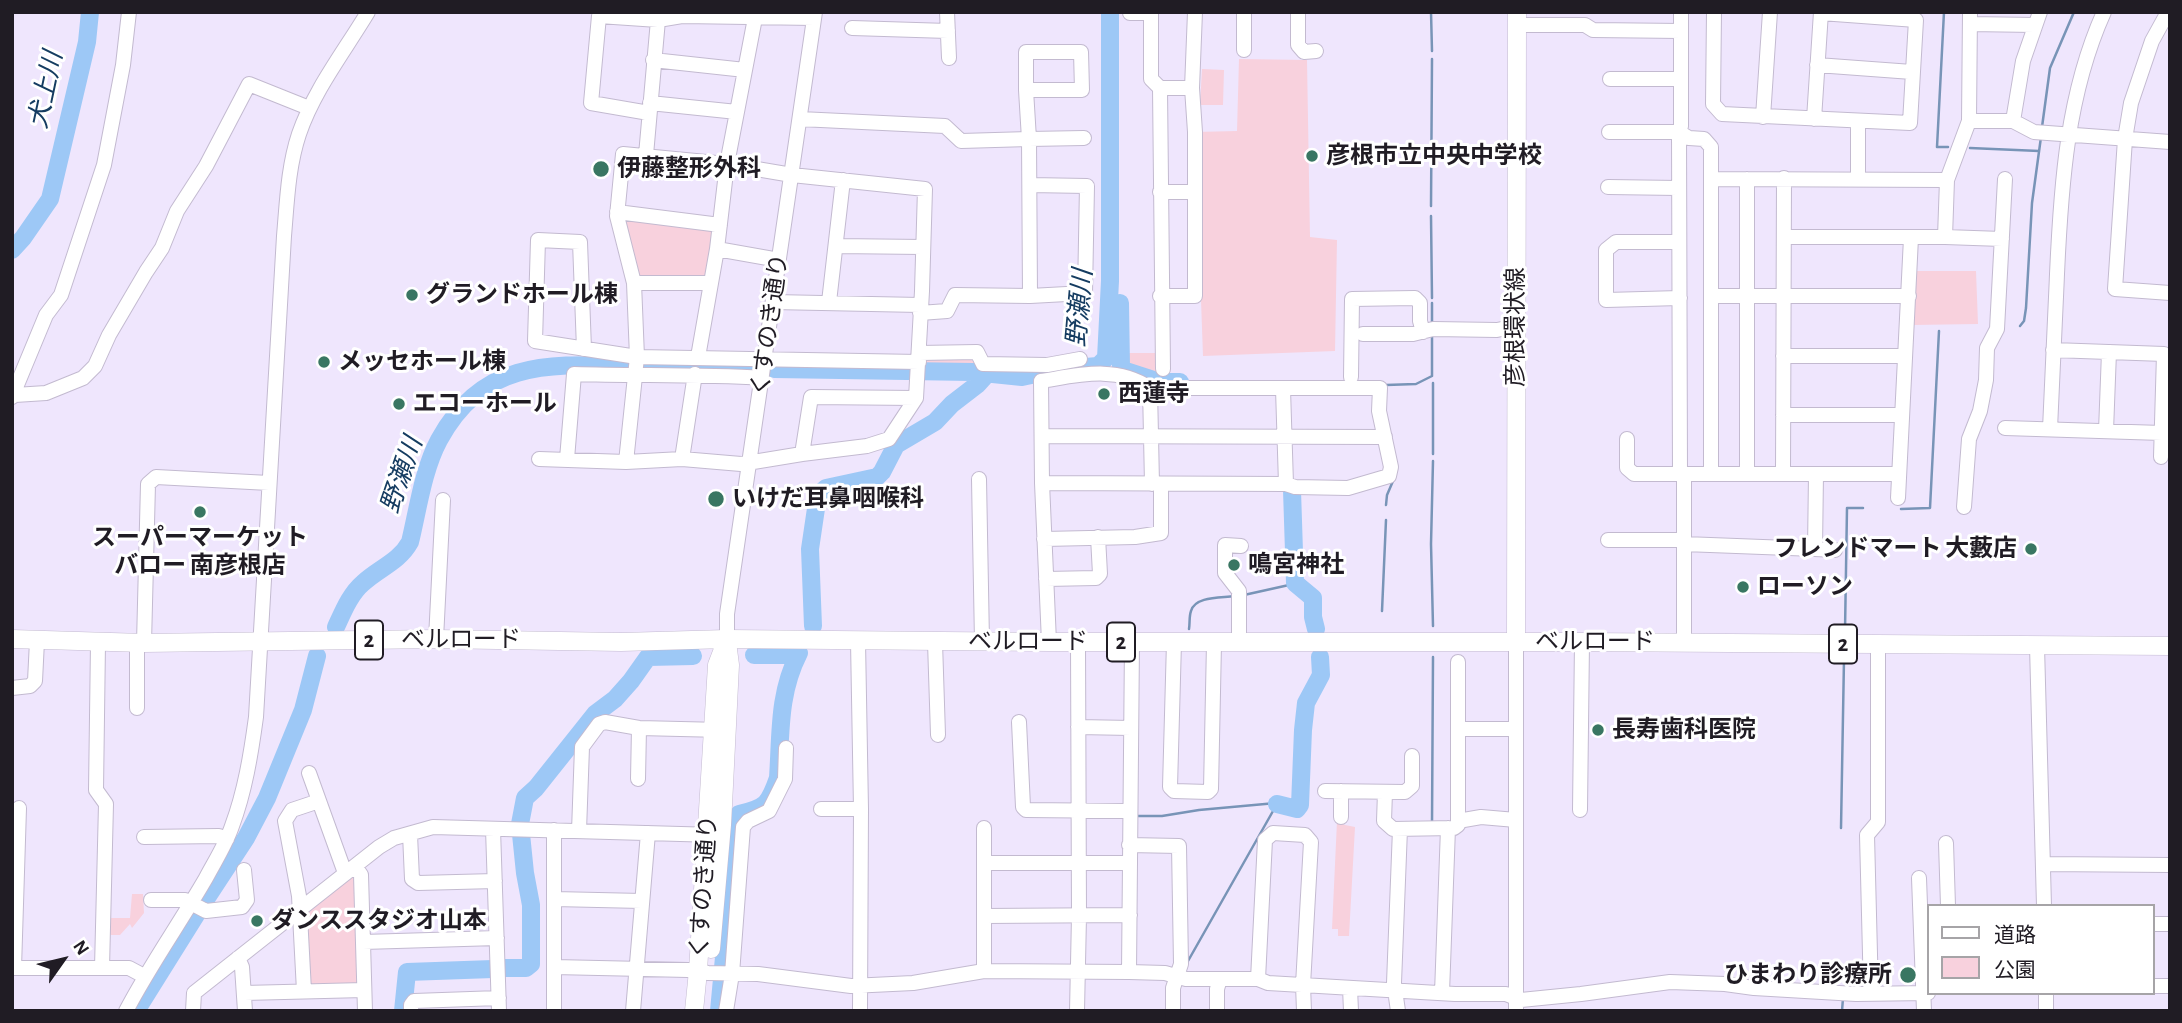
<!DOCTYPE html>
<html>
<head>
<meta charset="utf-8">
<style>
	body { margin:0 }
	#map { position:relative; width:2182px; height:1023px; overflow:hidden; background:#efe6fd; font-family:"Alegreya Sans","Noto Sans JP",sans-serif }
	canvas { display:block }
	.frame { position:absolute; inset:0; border:14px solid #201c24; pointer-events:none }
	.legend { position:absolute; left:1927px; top:904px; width:228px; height:91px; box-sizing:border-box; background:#fff; border:2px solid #a6a4a7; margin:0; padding:9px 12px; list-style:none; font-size:21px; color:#201c24 }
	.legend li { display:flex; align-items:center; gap:14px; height:35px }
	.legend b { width:35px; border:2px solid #a6a4a7 }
	.north { position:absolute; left:28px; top:925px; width:70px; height:70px; -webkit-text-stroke:5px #fff; paint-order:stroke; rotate:56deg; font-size:19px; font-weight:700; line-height:28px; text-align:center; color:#201c24 }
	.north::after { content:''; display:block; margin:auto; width:24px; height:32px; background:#201c24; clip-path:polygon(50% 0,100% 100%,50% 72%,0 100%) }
</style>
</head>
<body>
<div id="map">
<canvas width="2182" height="1023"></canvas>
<div class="frame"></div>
<ul class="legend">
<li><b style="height:9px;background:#fff"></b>道路</li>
<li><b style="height:19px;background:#f8d1dd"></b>公園</li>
</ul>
<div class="north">N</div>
</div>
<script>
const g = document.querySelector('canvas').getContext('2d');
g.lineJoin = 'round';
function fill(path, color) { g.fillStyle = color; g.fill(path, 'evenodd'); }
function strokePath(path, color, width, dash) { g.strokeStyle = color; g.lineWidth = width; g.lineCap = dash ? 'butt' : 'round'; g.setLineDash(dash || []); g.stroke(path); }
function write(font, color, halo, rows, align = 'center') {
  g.font = font + ' "Alegreya Sans","Noto Sans JP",sans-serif'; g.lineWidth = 6; g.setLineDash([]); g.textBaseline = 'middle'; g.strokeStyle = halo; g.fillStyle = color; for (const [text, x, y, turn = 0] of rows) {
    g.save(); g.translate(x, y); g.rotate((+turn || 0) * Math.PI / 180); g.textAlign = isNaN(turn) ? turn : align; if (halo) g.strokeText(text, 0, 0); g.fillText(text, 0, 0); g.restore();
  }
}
fill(new Path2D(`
	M1239,59L1307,60L1310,237L1337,240L1335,351L1203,356L1195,132L1237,131Z
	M1202,69L1224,70L1223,105H1200Z
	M624,220L712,228L715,232L705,279L641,278L635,275Z
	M1915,271H1976L1978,324L1912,325Z
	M1125,353H1157V375C1143,370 1125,370 1125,353Z
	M930,356C947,356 968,352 979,367L924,366L923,363Z
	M1337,821L1345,825L1355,827L1349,936H1338V929H1332Z
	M353,876L356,878L360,980L356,984L310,985L307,912Z
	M132,894H143L144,913L132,928L130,924L120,935H107L108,918H130Z`), '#f8d1dd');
strokePath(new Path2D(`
	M1431,12L1432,51
	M1944,12L1937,147H1948
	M2042,127L2050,68L2074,12
	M1970,148L2039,151
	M1431,206L1432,59
	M1431,216L1432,298
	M1432,324V303
	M2020,326L2024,321L2026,308L2032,203L2041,137
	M1386,385L1416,384L1432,376V336
	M1433,454V383
	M1386,505L1387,495L1393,481
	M1901,509L1930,508L1939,331
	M1244,595L1289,585L1294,580
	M1382,611L1386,520
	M1433,626L1431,544L1433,461
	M1189,629C1190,623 1189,616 1191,611C1195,596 1222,598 1234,596
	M1845,631L1847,508H1863
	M1137,816H1162L1199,810L1276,803
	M1432,823L1433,657
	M1841,828L1844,659
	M1188,961L1277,804
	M1842,1011L1843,998`), '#7894b7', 2.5);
strokePath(new Path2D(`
	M12,250L23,238L50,199L87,42L90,12
	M1120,303L1121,367L1123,370L1160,382H1180
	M774,369L973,372L1022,377L1060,369L1098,366L1106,358L1110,281V12
	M1292,490L1295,583L1313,598V617L1316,629
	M813,626L810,549L818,495L826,488L877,477L882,472L896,445L935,422L952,404L978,384L987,374
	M336,627C343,612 350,594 363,583C379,568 399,562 410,542C418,509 423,470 439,440C483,359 550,364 630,366C671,366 712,367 753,368
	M754,655H798
	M1277,804L1297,809L1300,805L1303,730L1306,703L1321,675L1320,657
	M520,824L525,798L536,788L595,714L615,699L631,681L648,657L693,656
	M204,902L246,838L267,798L303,710L317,656
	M503,968H526L531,964V905L525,873L521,834
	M136,1011L196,915
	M403,1011L407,972L493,969
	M719,1011L737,817L739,814C766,808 769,804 778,778C781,734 778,694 799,653`), '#9dc8f6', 18);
const minor = new Path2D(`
	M947,12L949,58
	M1244,12V50
	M1298,12V45L1304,52L1316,51
	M1714,12L1713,104L1722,114L1910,123L1916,20L1821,13
	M2168,12L2152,41L2131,103L2125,139L2115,289L2170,293
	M1130,13H1151V79L1160,88L1163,369
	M1970,24L2034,25
	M1517,25H1585L1593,30L1681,31
	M852,28L948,31
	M653,60L745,70
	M1817,65L1912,72
	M1610,79H1681
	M1160,88H1192
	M1026,90V52H1081L1082,90H1026L1029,139L1084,138
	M650,103L737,112
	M649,113L591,103L599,16L658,20
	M1763,117L1770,12
	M800,119L945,126L961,141L1029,139L1030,296L955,295L947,311L920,313
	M1814,119L1821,12
	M1858,121V178
	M1969,121H2013L2034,132L2170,142
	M2013,121L2023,61L2040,12
	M1609,132H1679L1689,138L1704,139L1711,147V474
	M646,155L658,20L682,16L814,18
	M1711,179L1947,180
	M1747,179V474
	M1608,187L1678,188
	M1160,192H1194
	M617,212L720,225
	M1784,237H1945L2002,239
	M1945,237L1947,180L1969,121L1970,12
	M1678,242H1616L1606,250V300L1680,298
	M836,246L923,247
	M717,249L779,260
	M634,283H711
	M1030,296L1085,293L1087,186L1030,185
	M1160,296H1195V132L1192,88L1195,12
	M1711,296H1909
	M773,302L920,305
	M829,302L843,180
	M1363,334H1413L1433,329L1497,330L1516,326
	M584,349L580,242L538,240L535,341L637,357L919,362
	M2053,350L2164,354L2161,457
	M919,353L977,352L983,364L1047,365L1080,359
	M1783,356H1905
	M698,357L717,249L727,164L755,18
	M1351,377L1352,299L1415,298L1420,303V321L1423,332
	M1150,388L1152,484
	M1283,389L1286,484
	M15,395L46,393L83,378L95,366L109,335L146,272L162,248L177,211L206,166L249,84L309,108
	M12,397L46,315L61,295L104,165L123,65L129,12
	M1783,415H1902
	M2005,428L2162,433
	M2050,429C2052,378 2055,326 2057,274C2061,185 2067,94 2104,12
	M2106,431L2109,352
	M1042,436L1385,437
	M1627,439V468L1634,474H1684
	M802,454L811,397L916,398
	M539,459L626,462L682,459L741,464L802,454L867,446L889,439L916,398L922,291L925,189L792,175L727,164L623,154L617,216L634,283L637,357L626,462
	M567,459L574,374C636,376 699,374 762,378
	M682,459L695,374
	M1783,473L1784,178
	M1680,474L1679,132L1681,126V12
	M979,479L982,642
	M1042,483L1286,484L1295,487L1348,488L1389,476L1391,467L1379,411L1380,388H1150C1115,365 1079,375 1041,381L1042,483L1049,642
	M1898,498L1911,238
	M1964,507L1969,439L1980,411L1986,380L1987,348L1997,329L2005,179
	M1044,539L1135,537L1161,533V484
	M1608,540H1684
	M1684,544L1815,549L1816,474
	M1815,549L1835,550
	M1046,579L1096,578L1100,574L1098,537
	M436,639L443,500
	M727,639V614L815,12
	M858,641L861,809L860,1011
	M935,642L938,735
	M1174,642L1170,787L1174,791L1208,792L1211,789L1214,643
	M1684,642V474H1899
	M98,643L96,790L106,804L102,968
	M144,643L148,484L156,477L269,483
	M1239,643V591L1225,573V545L1241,546
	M2037,646L2044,906
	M12,688L30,686L35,681L37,641
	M137,708V643
	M1019,722L1023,807L1026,810L1129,811
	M1078,727L1131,728
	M1458,729H1516
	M309,773L345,873
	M638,779L639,728
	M1325,791L1405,792L1412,786V756
	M1341,791V817
	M1385,792L1384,821L1393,829L1454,828L1458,825V821L1481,817L1516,820
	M821,809H861
	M1580,810L1582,642
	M1458,821V662
	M493,829L499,1011
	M554,830V1011
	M579,831L582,747L599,724L605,722L639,728L722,730
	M410,834L412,879L418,883L495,881
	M144,837L219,836L227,839
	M1946,843L1948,906
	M1129,845L1179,846L1181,964L1173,988V1011
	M984,863H1129
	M2043,864L2170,865
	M355,866L361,875L365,1011
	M1919,878L1924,1011
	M554,899L642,901
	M151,900H185L206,911L242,907L247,900L244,870
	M984,916L1130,915
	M2152,924H2170
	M363,942L497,938
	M238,958L242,967L245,1011
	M554,967L688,970L708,973L758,974L851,986L913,983L984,971L1129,972L1165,973L1186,979H1258L1268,983L1455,994H1506L1521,1000L1581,994L1670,982L1725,984L1754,988L1856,994L1928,993
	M12,968H129L144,976
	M14,968L19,808
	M984,971V828
	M1129,972L1132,642
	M1258,979L1265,840L1273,833L1305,835L1311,842L1303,985L1304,1011
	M2152,986H2170
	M1350,988L1351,1011
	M304,991L299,896L285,821L292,810L319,801
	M244,993L364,990
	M1442,993L1448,828
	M2046,993V1011
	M1871,994L1867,835L1878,822V644
	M126,1011C150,965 180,923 206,878C215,861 226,844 232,826C245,791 251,754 256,717L284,236C287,202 288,167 299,134C314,90 344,52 368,12
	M193,1011L194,993L379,847L394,838L433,827L716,835
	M411,1011V1005L414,1001L499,998
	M633,1011L648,833
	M726,1011L732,974L743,827L748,821L769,811L785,779L786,748
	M1077,1011L1079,916L1078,643
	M1217,1011V989L1220,979
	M1398,1011L1394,983L1400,829
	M1516,1011V641`);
const major = new Path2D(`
	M12,639L144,643L436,639L621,642L727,639L1049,642H1582L2170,646
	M1516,641L1517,12
	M711,949L722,825L730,665L727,642
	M694,1011L698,971L717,665L727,639`);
strokePath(minor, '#c3bad0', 16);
strokePath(major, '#c3bad0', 19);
strokePath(minor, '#fff', 14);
strokePath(major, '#fff', 18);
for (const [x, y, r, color] of [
	[1312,156,7,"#397662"],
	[601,169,9,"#397662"],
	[412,295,7,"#397662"],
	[324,362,7,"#397662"],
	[1104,394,7,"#397662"],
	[399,404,7,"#397662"],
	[716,499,9,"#397662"],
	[200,512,7,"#397662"],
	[2031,549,7,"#397662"],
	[1234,565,7,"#397662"],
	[1743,587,7,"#397662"],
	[1598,730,7,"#397662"],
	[257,921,7,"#397662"],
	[1908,975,9,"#397662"]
]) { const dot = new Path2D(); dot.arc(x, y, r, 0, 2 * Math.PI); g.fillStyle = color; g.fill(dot); strokePath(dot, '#fff', 2.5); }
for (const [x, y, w] of [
	[369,640,28],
	[1121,642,28],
	[1843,644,28]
]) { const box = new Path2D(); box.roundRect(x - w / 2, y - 19.5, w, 39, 5); g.fillStyle = '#fff'; g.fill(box); strokePath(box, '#201c24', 2); }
write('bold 23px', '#201c24', null, [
	["2",369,640],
	["2",1121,642],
	["2",1843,644]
]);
write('bold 24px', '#201c24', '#fff', [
	["彦根市立中央中学校",1326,156],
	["伊藤整形外科",617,169],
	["グランドホール棟",426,295],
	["メッセホール棟",338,362],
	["西蓮寺",1118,394],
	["エコーホール",413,404],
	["いけだ耳鼻咽喉科",732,499],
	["スーパーマーケット",200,538,"center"],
	["バロー 南彦根店",200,566,"center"],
	["フレンドマート 大藪店",2017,549,"right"],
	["鳴宮神社",1248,565],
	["ローソン",1757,587],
	["長寿歯科医院",1612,730],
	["ダンススタジオ山本",271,921],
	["ひまわり診療所",1892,975,"right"]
], 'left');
write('24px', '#201c24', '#fff', [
	["くすのき通り",770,325,-82],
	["彦根環状線",1516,327,-90],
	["ベルロード",461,640],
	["ベルロード",1028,642],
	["ベルロード",1595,642],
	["くすのき通り",704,887,-86]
]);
write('italic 26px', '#153c61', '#fff', [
	["犬上川",46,90,-78],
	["野瀬川",1080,308,-85],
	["野瀬川",402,475,-71]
]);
</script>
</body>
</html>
